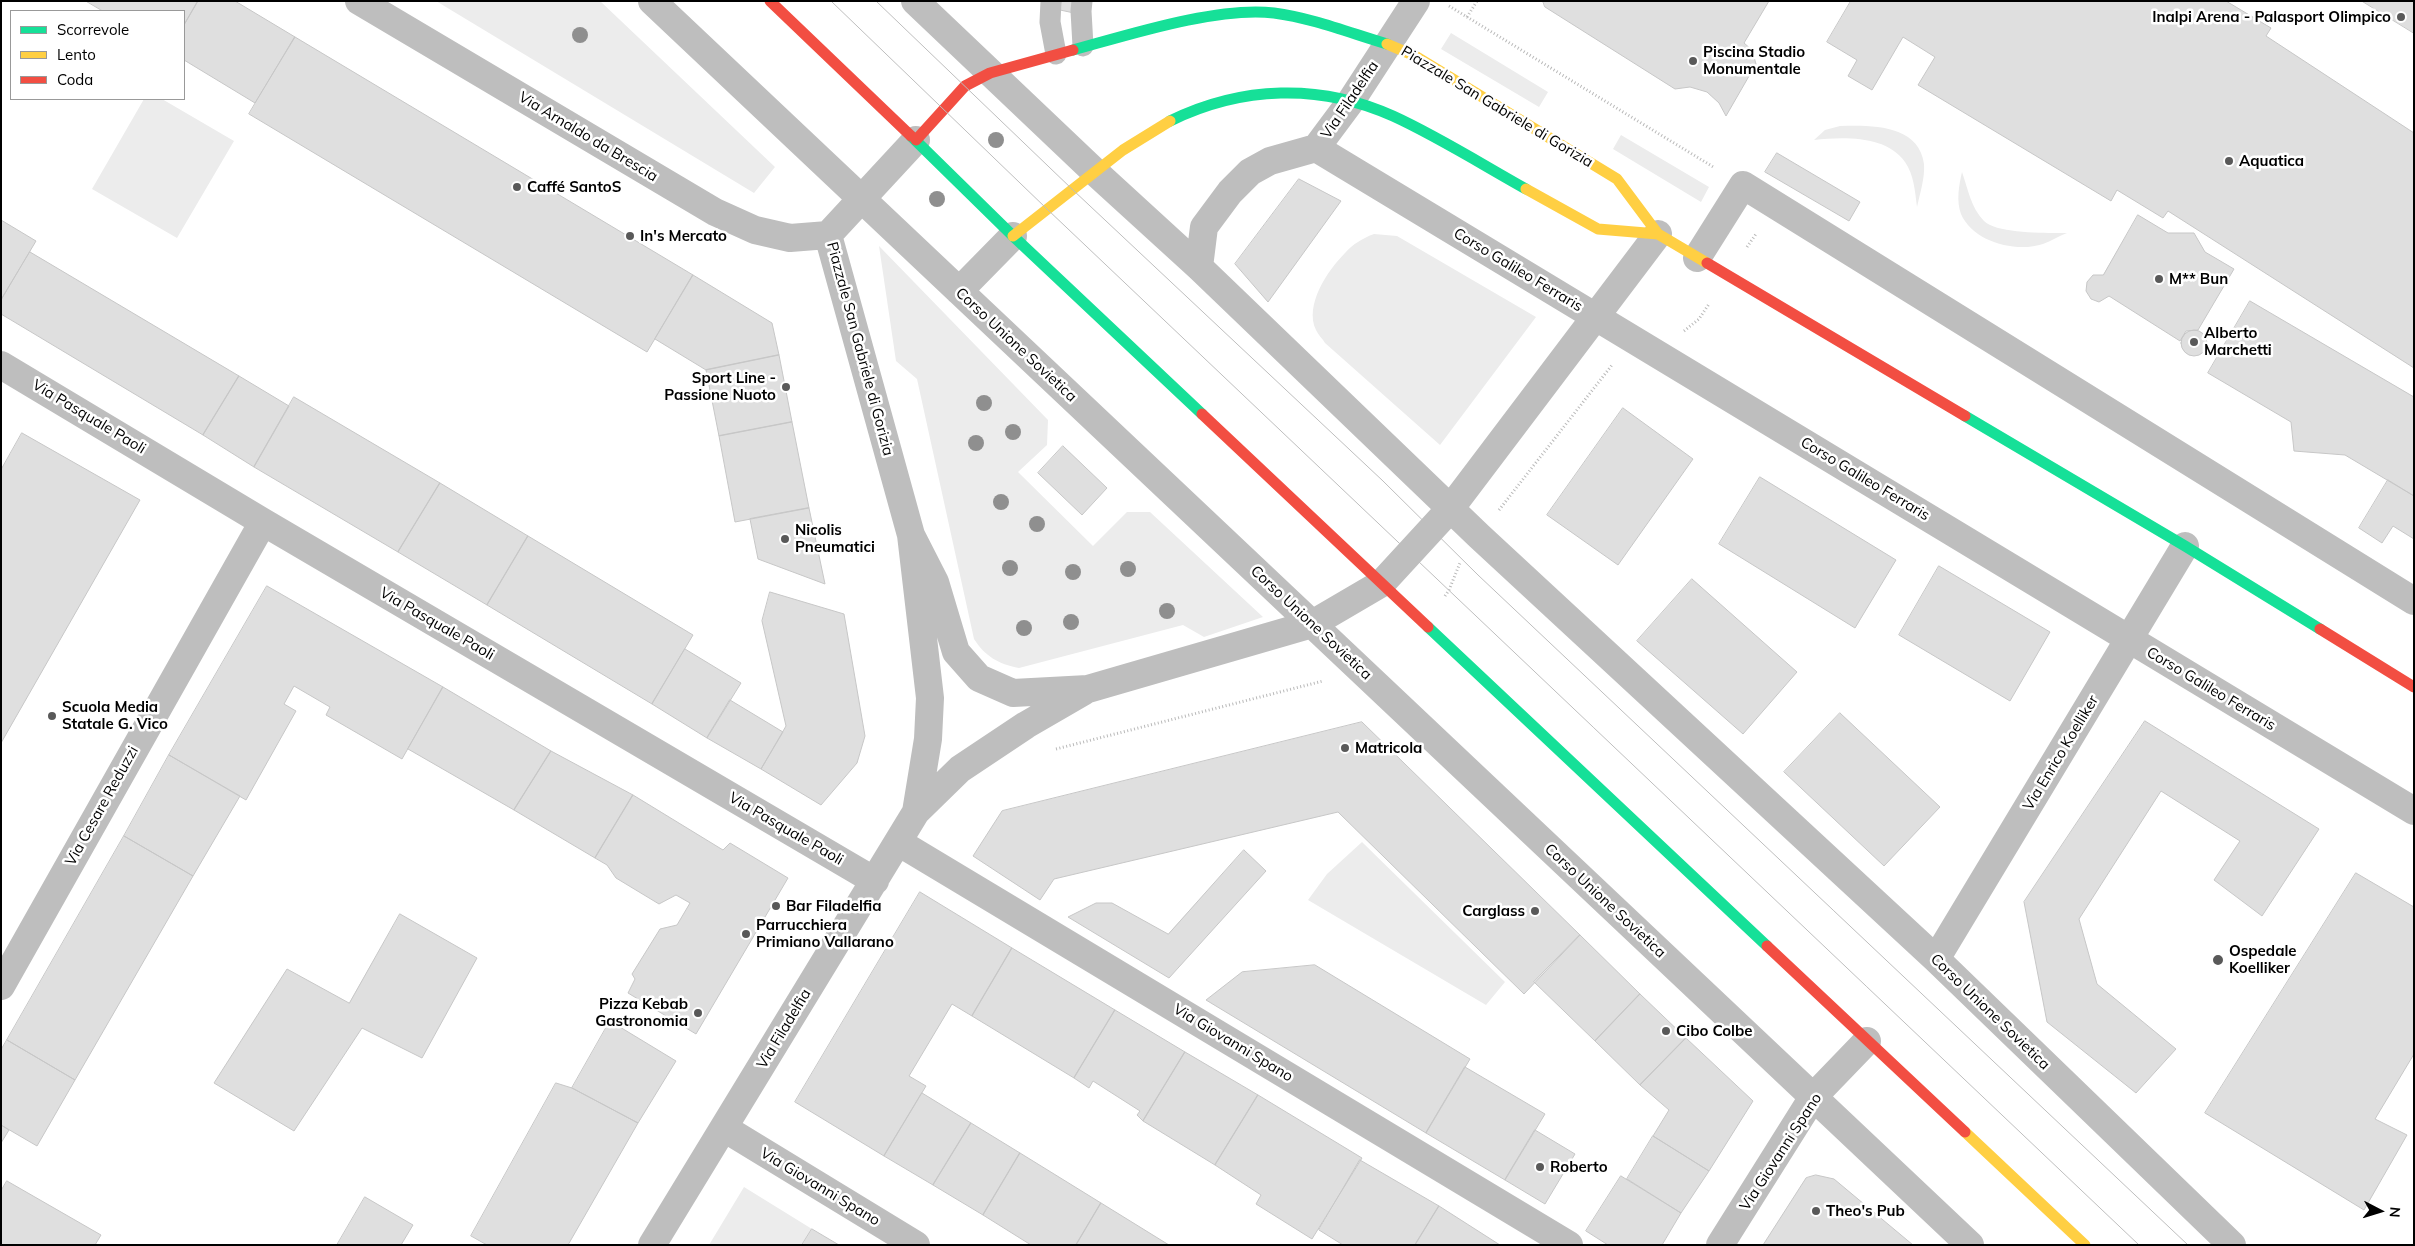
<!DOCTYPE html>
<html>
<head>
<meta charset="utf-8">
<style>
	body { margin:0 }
	#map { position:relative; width:2415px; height:1246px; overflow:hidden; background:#fff; font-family:Mulish,sans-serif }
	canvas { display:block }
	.frame { position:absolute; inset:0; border:2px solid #000; pointer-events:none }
	.legend { position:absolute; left:10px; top:10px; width:175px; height:90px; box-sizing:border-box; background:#fff; border:1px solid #999; margin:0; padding:6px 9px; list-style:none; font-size:15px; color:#000 }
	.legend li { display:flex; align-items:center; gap:10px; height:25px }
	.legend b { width:25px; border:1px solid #999 }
	.north { position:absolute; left:2355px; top:1186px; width:50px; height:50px; -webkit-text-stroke:4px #fff; paint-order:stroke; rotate:95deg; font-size:14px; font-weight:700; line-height:20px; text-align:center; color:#000 }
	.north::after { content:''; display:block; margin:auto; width:18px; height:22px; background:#000; clip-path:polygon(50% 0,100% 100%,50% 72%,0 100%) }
</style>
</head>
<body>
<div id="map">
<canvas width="2415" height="1246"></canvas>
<div class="frame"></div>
<ul class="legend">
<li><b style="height:6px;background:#16e098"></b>Scorrevole</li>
<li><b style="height:6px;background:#ffcf43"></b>Lento</li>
<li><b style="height:6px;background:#f24e42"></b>Coda</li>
</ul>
<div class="north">N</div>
</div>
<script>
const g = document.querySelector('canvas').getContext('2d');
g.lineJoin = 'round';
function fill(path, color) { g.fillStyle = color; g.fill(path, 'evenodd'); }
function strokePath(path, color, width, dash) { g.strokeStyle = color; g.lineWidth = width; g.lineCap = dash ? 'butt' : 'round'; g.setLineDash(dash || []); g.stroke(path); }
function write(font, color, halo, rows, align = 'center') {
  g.font = font + ' Mulish,sans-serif'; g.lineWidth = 5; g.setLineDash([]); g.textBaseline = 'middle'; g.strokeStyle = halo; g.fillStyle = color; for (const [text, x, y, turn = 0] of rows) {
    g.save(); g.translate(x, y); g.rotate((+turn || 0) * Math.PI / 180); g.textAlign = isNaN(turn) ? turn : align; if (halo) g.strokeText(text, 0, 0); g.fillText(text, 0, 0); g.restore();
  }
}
fill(new Path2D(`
	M436,1H600L775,167L754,193Z
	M1451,33L1548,92L1539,107L1441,49Z
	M144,99H162L234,141L177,238L92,189Z
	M1840,126C1870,125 1919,124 1924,164C1925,178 1920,193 1917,207C1915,191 1914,175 1905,162C1886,135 1843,137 1814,140L1825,130Z
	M1621,135L1709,187L1701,202L1613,149Z
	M1962,172C1968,189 1971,208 1984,221C1997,234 2049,233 2067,233C2059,236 2051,241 2043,244C2016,253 1973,242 1961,214C1956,201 1959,185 1962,172Z
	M1374,234L1397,236L1536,317L1440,445L1325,343C1323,339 1318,335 1316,330C1304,305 1328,270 1345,253C1353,244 1363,238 1374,234Z
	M879,246L1048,420L1047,445L1018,472L1093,546L1127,512H1150L1263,617L1204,637L1183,625L1019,668C998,664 985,656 974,639L917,379L896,361Z
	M1362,842L1505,982L1486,1005L1308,900L1327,874Z
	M744,1187L812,1229L802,1245H709Z`), '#ececec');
const building = new Path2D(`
	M86,1H198L184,25V11H103Z
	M198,1H235L295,37L255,103L184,60V25Z
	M1062,1H1077L1074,13L1060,10Z
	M1543,1H1769L1744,43L1752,50L1756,64L1726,116L1719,103L1707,92L1690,87L1675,89L1545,7Z
	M1851,1H2226L2271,28L2266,36L2414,133V368L2168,211L2163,218L2117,190L2111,201L1918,85L1935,57L1903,37L1872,90L1848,76L1857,60L1827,42Z
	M2362,1H2414V33Z
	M295,37L693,275L647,352L249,114Z
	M1777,153L1860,202L1849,221L1765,172Z
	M1299,179L1341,201L1268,302L1235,264Z
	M2138,215L2168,233H2194L2205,252L2234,269L2198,330L2186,331L2180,341L2109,296L2099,302L2091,299L2086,291L2087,282L2093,275H2103Z
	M1,220L36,241L1,300Z
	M30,252L239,376L203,435L1,314V300Z
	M693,275L772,323L779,355L706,370L655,339Z
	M2250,301L2414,397V496L2345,455L2294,451L2291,422L2208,373Z
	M2181 343a13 13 0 1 1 26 0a13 13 0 1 1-26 0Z
	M779,355L792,422L719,436L706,370Z
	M239,376L289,406L254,467L203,435Z
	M294,397L440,483L398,552L254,467Z
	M1623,408L1693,459L1618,565L1547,515Z
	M792,422L809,508L735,522L719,436Z
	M22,433L140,500L1,743V470Z
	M1063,446L1107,488L1082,515L1038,473Z
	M1760,477L1896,560L1855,628L1719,544Z
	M2388,480L2414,496V539L2393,526L2382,543L2359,528Z
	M440,483L528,536L487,605L398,552Z
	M809,508L825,584L758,559L750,519Z
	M528,536L693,635L652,704L487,605Z
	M1939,566L2050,632L2010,701L1899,635Z
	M1692,579L1797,672L1743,734L1637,641Z
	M267,586L443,687L402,759L326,715L330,707L294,686L284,704L296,711L246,800L169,755Z
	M770,592L844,614L865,736L857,763L821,805L761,769L786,726L762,621Z
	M685,649L741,683L707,738L652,704Z
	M443,687L551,751L514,810L408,749Z
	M730,700L783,732L761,769L707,738Z
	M1840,713L1940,807L1884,866L1784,772Z
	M2145,721L2319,829L2262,916L2214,880L2240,841L2161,791L2079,919L2097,984L2176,1049L2136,1093L2047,1022L2024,902Z
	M1362,722L1580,935L1524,994L1338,812L1054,879L1040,900L973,856L1002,811Z
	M551,751L633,795L595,858L514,810Z
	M169,755L240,796L193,876L124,836Z
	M633,795L723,850L730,843L788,878L696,1034L628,993L635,979L632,974L660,929L677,925L690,903L676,895L659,904L616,878L607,865L595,858Z
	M124,836L193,876L75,1080L7,1040Z
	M1244,850L1266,871L1169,978L1068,917L1096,903H1112L1168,934Z
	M2356,873L2414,907V1054L2375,1119L2407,1135L2364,1210L2205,1113Z
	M920,892L1012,948L972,1016L952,1004L909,1076L926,1086L884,1156L795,1102Z
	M400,914L477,958L422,1058L362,1028L294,1131L214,1083L287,969L349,1003Z
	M1580,935L1640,994L1595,1041L1534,982Z
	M1012,948L1115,1010L1074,1078L972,1016Z
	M1315,965L1470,1059L1426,1133L1206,1000L1242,972Z
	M1640,994L1686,1038L1640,1085L1595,1041Z
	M1115,1010L1185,1052L1143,1121L1137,1115L1140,1111L1093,1081L1089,1088L1074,1078Z
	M610,1021L676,1061L638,1123L572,1088Z
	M1686,1038L1753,1101L1709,1171L1653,1136L1669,1110L1640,1085Z
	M7,1040L75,1080L37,1146L1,1125V1050Z
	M1185,1052L1258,1095L1215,1165L1143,1121Z
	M1465,1067L1545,1114L1505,1180L1426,1133Z
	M556,1083L572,1088L638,1123L568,1245H487L471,1236Z
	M922,1093L971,1123L933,1185L884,1156Z
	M1258,1095L1362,1158L1312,1239L1256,1204L1261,1195L1215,1165Z
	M971,1123L1020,1153L983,1215L933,1185Z
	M1,1125L9,1130L1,1143Z
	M1535,1130L1575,1154L1545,1204L1505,1180Z
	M1653,1136L1709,1171L1681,1213L1627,1179Z
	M1020,1153L1101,1203L1076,1245H1031L983,1215Z
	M1360,1160L1439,1206L1415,1245H1343L1319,1230Z
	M1816,1175L1834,1179L1913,1245H1763L1806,1178Z
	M1621,1176L1681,1213L1662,1245H1608L1586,1231Z
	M7,1181L101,1235L95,1245H1V1191Z
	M365,1197L413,1225L401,1245H337Z
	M1101,1203L1169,1245H1076Z
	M1439,1206L1500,1245H1415Z
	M812,1229L839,1245H802Z`);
fill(building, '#dfdfdf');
strokePath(building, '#c7c7c7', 1);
strokePath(new Path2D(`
	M1449,6L1715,168
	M1467,17L1477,1
	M1747,247L1756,234
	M1684,331L1699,319L1709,304
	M1499,510L1612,365
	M1445,596L1449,590L1460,563
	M1056,749L1323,681`), '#b9b9b9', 3, [1, 2.5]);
strokePath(new Path2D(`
	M1051,1L1050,22L1056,54
	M1082,1L1081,11L1083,46`), '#bebebe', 21);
strokePath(new Path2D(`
	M359,1L715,212L755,230L790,238L828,235
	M652,1L1970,1245
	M915,1L1095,172L1199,267L1479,536L1936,959L2232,1245
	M1316,148L2414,811
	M1316,148L1351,101L1416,1
	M828,235L911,535L930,698L928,739L916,812
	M828,235L916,140
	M1697,258L1743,185L2414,601
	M1199,267L1204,227L1230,192L1250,172L1270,161L1316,148
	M959,291L1013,236
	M1,365L263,522L875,881
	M911,535L935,582L956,652L979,678L1013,693L1088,689L1312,624L1382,583L1450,509L1658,234
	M898,842L1569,1245
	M1936,959L2185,546
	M1,986L263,522
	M724,1128L916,1245
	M652,1245L916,812L960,769L1026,725L1083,692
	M1720,1245L1813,1097L1867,1041`), '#bebebe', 28);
strokePath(new Path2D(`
	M1073,50C1128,35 1218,6 1274,13C1312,18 1350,33 1387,44
	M1170,121C1241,86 1320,83 1393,116C1437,136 1483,165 1526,189
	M911,136L1013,236L1202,414
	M1965,416L2185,546L2320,629
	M1428,627L1767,946`), '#16e098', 11);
strokePath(new Path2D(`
	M1387,44L1415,56L1617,179L1658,234L1707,263
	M1526,189L1598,229L1658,234
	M1013,236L1123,150L1170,121
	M1965,1132L2085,1245`), '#ffcf43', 11);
strokePath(new Path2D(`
	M770,1L911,136
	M916,140L965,86L990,73L1073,50
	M1707,263L1965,416
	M1202,414L1428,627
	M2320,629L2414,687
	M1767,946L1965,1132`), '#f24e42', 11);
strokePath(new Path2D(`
	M831,1L1047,209L2139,1245
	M876,1L1073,190L1383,481L1478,575L2188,1245`), '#bebebe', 1);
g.fillStyle = '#8f8f8f';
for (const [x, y] of [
	[580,35],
	[996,140],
	[937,199],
	[984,403],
	[1013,432],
	[976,443],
	[1001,502],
	[1037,524],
	[1010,568],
	[1128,569],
	[1073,572],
	[1167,611],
	[1071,622],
	[1024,628]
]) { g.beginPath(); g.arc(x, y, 8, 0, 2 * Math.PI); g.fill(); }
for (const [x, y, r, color] of [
	[2401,17,5,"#595959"],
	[1693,61,5,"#595959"],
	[2229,161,5,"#595959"],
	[517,187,5,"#595959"],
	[630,236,5,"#595959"],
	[2159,279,5,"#595959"],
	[2194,342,5,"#595959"],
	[786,387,5,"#595959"],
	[785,539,5,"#595959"],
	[52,716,5,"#595959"],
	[1345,748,5,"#595959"],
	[776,906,5,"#595959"],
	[1535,911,5,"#595959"],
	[746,934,5,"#595959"],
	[2218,960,6,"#595959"],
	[698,1013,5,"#595959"],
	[1666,1031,5,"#595959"],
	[1540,1167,5,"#595959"],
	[1816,1211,5,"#595959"]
]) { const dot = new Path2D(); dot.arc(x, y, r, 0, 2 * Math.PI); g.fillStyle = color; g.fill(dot); strokePath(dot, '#fff', 2); }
write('bold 15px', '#000', '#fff', [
	["Inalpi Arena - Palasport Olimpico",2391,17,"right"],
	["Piscina Stadio",1703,52],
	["Monumentale",1703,69],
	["Aquatica",2239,161],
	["Caffé SantoS",527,187],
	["In's Mercato",640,236],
	["M** Bun",2169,279],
	["Alberto",2204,333],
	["Marchetti",2204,350],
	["Sport Line -",776,378,"right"],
	["Passione Nuoto",776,395,"right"],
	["Nicolis",795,530],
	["Pneumatici",795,547],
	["Scuola Media",62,707],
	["Statale G. Vico",62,724],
	["Matricola",1355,748],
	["Bar Filadelfia",786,906],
	["Carglass",1525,911,"right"],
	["Parrucchiera",756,925],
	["Primiano Vallarano",756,942],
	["Ospedale",2229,951],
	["Koelliker",2229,968],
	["Pizza Kebab",688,1004,"right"],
	["Gastronomia",688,1021,"right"],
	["Cibo Colbe",1676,1031],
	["Roberto",1550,1167],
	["Theo's Pub",1826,1211]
], 'left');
write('15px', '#000', '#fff', [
	["Via Filadelfia",1350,100,-56],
	["Piazzale San Gabriele di Gorizia",1497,107,31],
	["Via Arnaldo da Brescia",588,137,31],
	["Corso Galileo Ferraris",1518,270,31],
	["Corso Unione Sovietica",1016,345,43],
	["Piazzale San Gabriele di Gorizia",860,349,75],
	["Via Pasquale Paoli",89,417,31],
	["Corso Galileo Ferraris",1865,479,31],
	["Corso Unione Sovietica",1311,623,43],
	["Via Pasquale Paoli",437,624,30],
	["Corso Galileo Ferraris",2211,689,31],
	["Via Enrico Koelliker",2061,753,-59],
	["Via Cesare Reduzzi",102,806,-61],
	["Via Pasquale Paoli",786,829,30],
	["Corso Unione Sovietica",1605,901,43],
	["Corso Unione Sovietica",1990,1012,44],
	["Via Filadelfia",784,1029,-59],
	["Via Giovanni Spano",1233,1043,31],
	["Via Giovanni Spano",1781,1152,-57],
	["Via Giovanni Spano",820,1187,31]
]);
</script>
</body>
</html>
